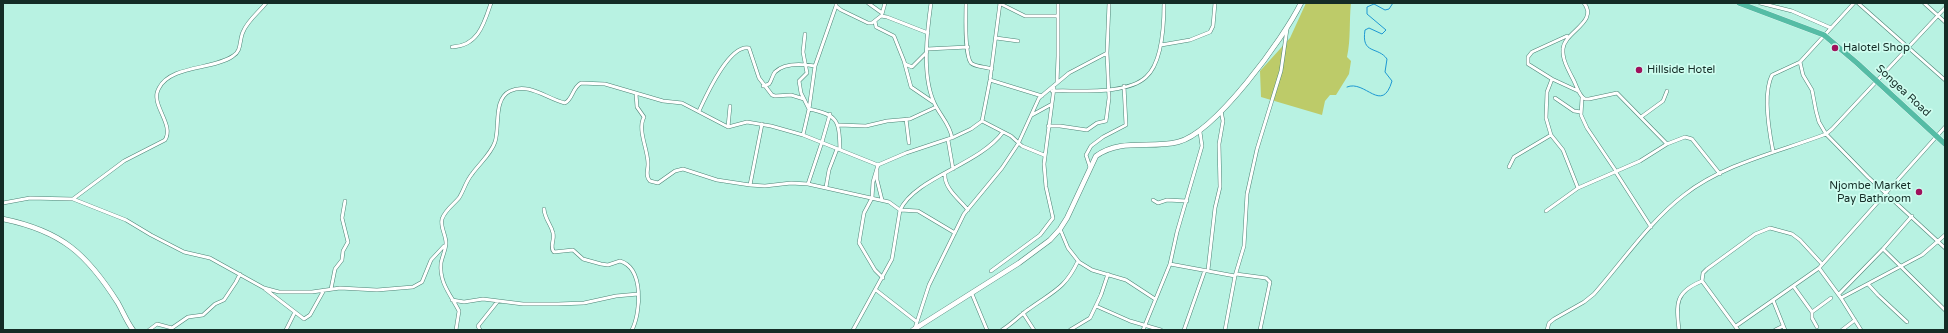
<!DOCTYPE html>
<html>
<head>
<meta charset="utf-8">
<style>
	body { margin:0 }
	#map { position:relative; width:1948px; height:333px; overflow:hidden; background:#b8f2e2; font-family:"Varela Round",sans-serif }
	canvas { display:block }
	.frame { position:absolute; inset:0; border:4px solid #142c26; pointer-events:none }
</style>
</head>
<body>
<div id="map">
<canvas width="1948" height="333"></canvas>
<div class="frame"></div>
</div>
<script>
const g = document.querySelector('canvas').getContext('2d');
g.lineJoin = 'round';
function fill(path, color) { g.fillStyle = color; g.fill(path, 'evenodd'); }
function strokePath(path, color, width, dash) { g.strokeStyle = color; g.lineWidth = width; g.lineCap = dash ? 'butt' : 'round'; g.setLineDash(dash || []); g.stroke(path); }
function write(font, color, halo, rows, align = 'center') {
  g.font = font + ' "Varela Round",sans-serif'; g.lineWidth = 3.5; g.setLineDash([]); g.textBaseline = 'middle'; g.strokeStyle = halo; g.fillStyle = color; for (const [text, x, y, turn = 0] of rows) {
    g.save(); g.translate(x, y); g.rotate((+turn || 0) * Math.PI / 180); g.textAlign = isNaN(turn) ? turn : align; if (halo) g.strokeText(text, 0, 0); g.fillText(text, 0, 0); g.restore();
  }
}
fill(new Path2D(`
	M1306,3H1351C1349,21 1351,39 1347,57L1351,61L1349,74L1336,95H1330L1325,101L1322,115L1261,97L1260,71L1290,38Z`), '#bdcb69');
strokePath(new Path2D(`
	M1347,87C1365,79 1382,115 1392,81L1385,72L1387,59C1378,46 1361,55 1365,30L1369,28L1382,34L1386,30L1367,14V7L1374,4L1385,10L1389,9L1393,3`), '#1d98d2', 1);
const street = new Path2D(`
	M836,3V6L841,10L868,23H872L881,16L887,17L928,33
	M868,3L882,13
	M931,3C927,32 922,73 933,100C938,114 950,123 952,138
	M966,3C966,15 964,54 971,63C975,67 987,67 992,69
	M999,3L1025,16H1058
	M1584,3C1599,22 1564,32 1563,49C1562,60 1569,71 1574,81C1577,87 1579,96 1585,99H1589L1617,93L1667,144
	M1760,3L1792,11L1831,28
	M1858,3L1945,80
	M1924,3L1945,22
	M882,14L885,3
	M875,21L876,27L894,36L904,61L911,87L933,102
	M805,34L803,52L807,73L799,81L801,93L809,109C839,115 839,121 840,150
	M1567,36L1532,52L1528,57V64L1552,79L1578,91
	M996,38L1018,41
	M1161,45L1190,40L1210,32L1213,26L1215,3
	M452,47C478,46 484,24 491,3
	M927,49L968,47
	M1800,62L1803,75L1812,90L1816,111L1819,122L1826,134L1868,177L1945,248
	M905,64L912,67L927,52
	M1552,79L1547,92L1546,118L1551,135L1563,150L1578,188
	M990,80L1042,96
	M1057,83L1058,56V3
	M763,86L769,84C772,80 772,76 775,72C785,62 803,64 815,66
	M1052,91C1078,90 1127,95 1146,77C1163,62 1164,24 1164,3
	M636,94L637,107L644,117C637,130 648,149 648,164C648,170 645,176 650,181L658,183L675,171L683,169L717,180L750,185L765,186L791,183L808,184L889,202L900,210L918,211L955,233
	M1555,98L1574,111L1581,112
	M1582,98L1581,115L1587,128L1616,171
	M699,111C706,96 729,44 749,48L759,78L772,95L775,96L791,95L804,99
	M1032,115L1052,104
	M1641,117L1663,101L1667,91
	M906,119L909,143
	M982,121L1011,136L1022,146L1044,155
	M839,125L866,126L887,121L910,119L936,107
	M1048,126H1060L1087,130L1097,123L1106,121L1109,98L1107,53
	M728,127L730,106
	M803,135L809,109L815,66L836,6
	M948,140L953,169
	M1773,151C1769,131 1763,93 1772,75L1800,62L1854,3
	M1090,167L1086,155L1091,146L1103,137L1126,125L1124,86
	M1509,167L1514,157L1551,135
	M877,170V180L882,200
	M1615,171L1651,227
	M945,175C944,188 960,200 968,210
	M808,184L822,142L830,114
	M750,185L762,124
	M826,187L829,170L837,149
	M73,199L124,161L165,140C175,124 149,104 159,88C171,65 213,70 233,56C242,51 239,40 243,32C247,21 259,12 266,3
	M1153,200L1158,203L1167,200L1187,201
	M3,203L30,198L73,199L126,220L151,235L184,252L210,258L264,288L279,292H312L340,288L377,290L413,287L422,282L431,260L444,246
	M544,209C545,220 551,224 553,233C555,240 549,247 554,252L573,250L583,259L601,264L608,265L620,261C644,268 641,312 632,330
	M1546,211L1578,188L1640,161L1667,144L1685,137L1692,139L1720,174
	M1060,229L1068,248L1079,262L1092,270L1126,280L1155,299
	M1883,249L1945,310
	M1170,264L1235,276
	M1819,268L1841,298L1861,330
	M1208,270L1215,208L1220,187L1219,144L1223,121L1221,111
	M991,271L1040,235L1053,218L1046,187L1044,164L1054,88
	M1236,274L1266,278L1270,282L1260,330
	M883,278L875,270L859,243L864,213L872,198L873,182L878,165L906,153L954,137L971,129L982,121L990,80L1000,3
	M1868,284L1878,295L1907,322
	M1794,287L1812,312V318L1817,327
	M265,289L304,319L310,315L324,290
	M331,289L335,269L342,260L343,251L348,242L342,218L345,201
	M876,290L917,322
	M972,294L987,330
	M1839,294L1883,249L1912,216
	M1841,298L1922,255L1945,235
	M452,300L464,302L483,299L523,304H558L584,303L616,296L638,294
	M1773,300L1785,330
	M1096,306L1130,321L1161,330
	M1812,312L1831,298
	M1023,313L1034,330
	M1736,326L1819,268L1945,127
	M915,328L929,285L964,214L1002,168L1018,144L1039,98L1069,73L1107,53L1109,3
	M149,330L157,324L172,328L188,317L203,315L215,304L224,300L236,282L240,274
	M286,330L295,312
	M456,330L459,311C451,295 439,283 441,263C442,257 446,249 446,243C446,235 440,227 442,219C445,210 453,205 459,198C464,190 466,181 472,174C479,164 491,154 495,142C500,127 493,99 510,91C529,82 547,99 565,103C573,99 572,88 581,83L605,84L663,101L682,103L728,127L747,122L771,126L803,135L878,165
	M480,330L478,326L498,301
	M853,330L892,259L900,210C916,177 979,165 1003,132
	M1002,330C1012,324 1020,315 1029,309C1052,292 1065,289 1078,261
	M1070,330L1090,318L1101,295L1108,274
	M1143,330L1170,264L1177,232L1202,146L1200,132
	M1184,330L1205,270
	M1225,330L1235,276L1244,246L1247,194L1257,149L1281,71L1287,29
	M1547,330L1549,323L1554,319L1584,302L1594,294C1622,262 1651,220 1684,195C1725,163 1779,152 1826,134L1832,129L1945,8
	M1679,330C1676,303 1675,292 1702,281
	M1738,330L1702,281L1703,273L1707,269L1755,234L1770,228L1792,234L1800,240L1822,264
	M1775,330L1783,326
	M1842,330L1855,320`);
const secondary = new Path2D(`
	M3,219C62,231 87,254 118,303C123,312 127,322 133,330
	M913,330L1019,263L1050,240L1060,229L1067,218L1096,156C1121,138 1150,149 1178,142C1215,133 1284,38 1301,3`);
const highway = new Path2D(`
	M1739,3L1824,35L1857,63L1945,144`);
strokePath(street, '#4c8375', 4);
strokePath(secondary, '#4c8375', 5.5);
strokePath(highway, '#fff', 6);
strokePath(street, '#fff', 3);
strokePath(secondary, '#fff', 4.5);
strokePath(highway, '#55bca5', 5.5);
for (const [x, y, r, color] of [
	[1835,48,4,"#9f115c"],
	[1639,70,4,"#9f115c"],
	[1919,192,4,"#9f115c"]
]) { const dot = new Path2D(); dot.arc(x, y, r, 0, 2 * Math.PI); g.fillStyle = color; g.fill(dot); strokePath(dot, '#cefdef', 1.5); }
write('11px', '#142c26', '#cefdef', [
	["Halotel Shop",1843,48],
	["Hillside Hotel",1647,70],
	["Njombe Market",1911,186,"right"],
	["Pay Bathroom",1911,199,"right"]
], 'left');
write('11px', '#142c26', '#cefdef', [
	["Songea Road",1903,91,43]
]);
</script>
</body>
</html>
